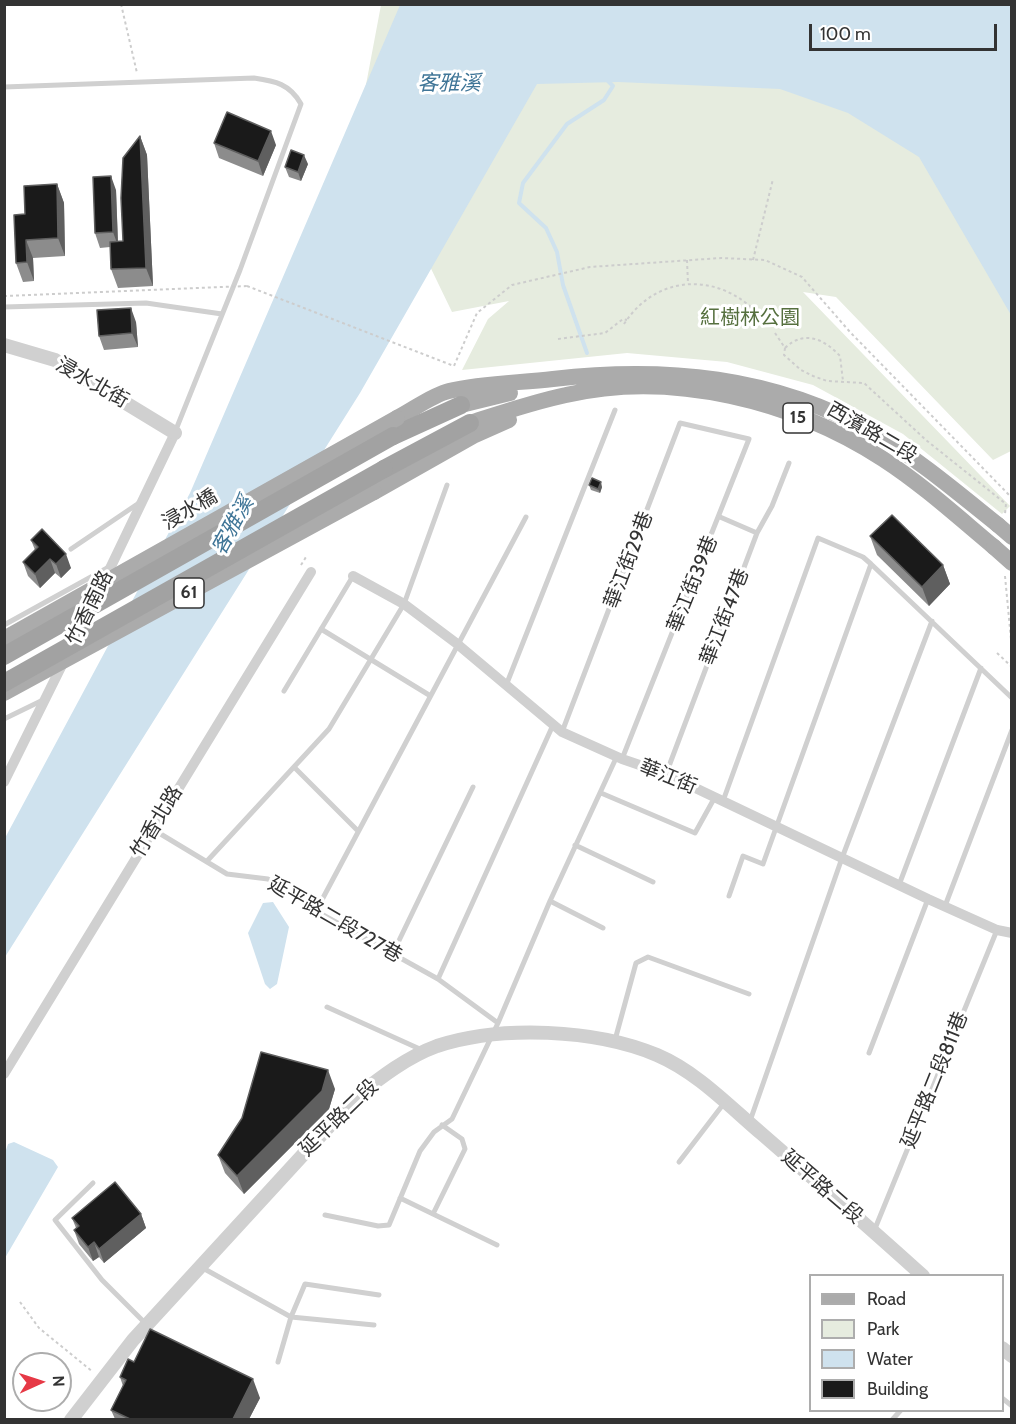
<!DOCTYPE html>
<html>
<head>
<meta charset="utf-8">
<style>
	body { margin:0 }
	#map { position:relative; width:1016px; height:1424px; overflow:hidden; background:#fff; font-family:Cabin,sans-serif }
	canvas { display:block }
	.frame { position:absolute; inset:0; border:6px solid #333; pointer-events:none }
	.legend { position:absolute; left:809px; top:1274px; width:195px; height:138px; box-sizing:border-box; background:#fff; border:2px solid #adadad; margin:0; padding:8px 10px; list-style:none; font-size:18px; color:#333 }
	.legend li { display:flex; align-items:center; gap:12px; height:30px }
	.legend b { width:30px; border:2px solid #adadad }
	.north { position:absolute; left:12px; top:1352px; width:60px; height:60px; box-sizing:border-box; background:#fff; border:2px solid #adadad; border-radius:50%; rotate:87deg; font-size:16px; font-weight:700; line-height:24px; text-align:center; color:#333 }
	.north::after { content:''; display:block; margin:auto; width:21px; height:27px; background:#e63946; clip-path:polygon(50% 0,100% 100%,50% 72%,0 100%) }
	.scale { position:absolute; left:809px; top:24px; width:188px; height:27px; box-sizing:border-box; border:3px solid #333; border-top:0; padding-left:8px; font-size:18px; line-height:21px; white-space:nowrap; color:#333; -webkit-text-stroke:4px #fff; paint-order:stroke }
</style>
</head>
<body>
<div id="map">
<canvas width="1016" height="1424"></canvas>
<div class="frame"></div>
<ul class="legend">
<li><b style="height:8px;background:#ababab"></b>Road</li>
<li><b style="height:16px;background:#e6ecdf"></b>Park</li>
<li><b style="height:16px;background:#cfe2ee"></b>Water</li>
<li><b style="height:16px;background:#1a1a1a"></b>Building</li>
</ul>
<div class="north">N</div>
<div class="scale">100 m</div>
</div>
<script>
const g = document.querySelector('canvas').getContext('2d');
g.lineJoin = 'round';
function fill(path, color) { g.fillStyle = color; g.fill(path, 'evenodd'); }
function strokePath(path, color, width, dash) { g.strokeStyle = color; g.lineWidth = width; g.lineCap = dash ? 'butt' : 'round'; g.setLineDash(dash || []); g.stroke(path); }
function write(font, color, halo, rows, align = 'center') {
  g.font = font + ' Cabin,"Noto Sans TC",sans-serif'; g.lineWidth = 6; g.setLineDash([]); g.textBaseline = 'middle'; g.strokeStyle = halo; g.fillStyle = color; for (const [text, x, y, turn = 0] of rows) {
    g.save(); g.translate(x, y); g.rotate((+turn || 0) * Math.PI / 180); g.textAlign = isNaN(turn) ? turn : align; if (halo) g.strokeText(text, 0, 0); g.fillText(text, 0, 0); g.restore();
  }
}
fill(new Path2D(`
	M381,5H1011V451L993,460L836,297L803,292L1010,506L1002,514L903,434L813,385L727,362L627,353L462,370L488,319L509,301L452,312L408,221L365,90Z`), '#e6ecdf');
fill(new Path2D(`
	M400,5H1011V315L919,157L848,113L780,89L618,82L537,84L360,393L5,957V838L190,493Z
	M273,902L289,927L277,984L270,989L265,984L248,933L263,903Z
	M14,1142L53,1160L58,1167L5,1258V1153L8,1144Z`), '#cfe2ee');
strokePath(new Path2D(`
	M587,353L563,285L557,252L546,228L519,203L523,183L567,124L604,100L613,86L608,81`), '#cfe2ee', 4);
strokePath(new Path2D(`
	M121,4L137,73
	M687,260L688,284
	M753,260L773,179
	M247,286L454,366L477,313L512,285L590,267L721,258L765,260L802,277L850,332L1012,498
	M624,324C661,267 733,274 768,327
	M775,333L785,348L784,355L801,370L813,376L827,381L864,383L926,440L1006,504L1005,514
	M558,339L605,333L623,319L627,320
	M785,348C805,329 825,340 840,356L843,381
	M301,565L306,557
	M1005,576L1012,650
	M997,653L1012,667
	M20,1302L39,1328L93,1372`), '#cdcdcd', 2, [3, 3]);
strokePath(new Path2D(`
	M4,87L254,78C275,81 290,84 301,104L240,270L175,432
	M4,307L146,303L222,314
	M720,517L757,533
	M71,549L139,503
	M4,625L109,567
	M321,629L429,695
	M507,683L615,410
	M284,691L353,576
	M4,719L43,700
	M562,732L680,423L749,439L622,759
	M294,767L358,831
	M666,774L757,533L772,506L789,463
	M601,793L695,833L715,797
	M723,801L818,538L863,557L871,564L1012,698
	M154,830L227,874L268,879L316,911L438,979L498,1023L452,1119L434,1132L420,1151L389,1225L378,1226L325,1215
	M575,845L653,882
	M208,860L329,729L404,604L447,485
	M899,885L981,668
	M729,896L743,856L763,864L871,564
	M550,901L603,928
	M945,906L1012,730
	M316,911L526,517
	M393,953L473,787
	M438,979L553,725
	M327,1007L422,1050
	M498,1023L550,901L617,756
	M615,1040L636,963L648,957L749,994
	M869,1053L928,899
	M750,1121L842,858L932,621
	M679,1162L725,1102
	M93,1183L55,1220L102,1280L146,1324
	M400,1198L497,1245
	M433,1214L465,1149L462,1139L442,1125
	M874,1231L997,930
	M201,1267L291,1317L374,1325
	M278,1362L291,1317L305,1284L379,1295
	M1002,1398L1012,1406
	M892,1420L901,1410`), '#d0d0d0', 5);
strokePath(new Path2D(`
	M353,576L404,604L456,643L562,732L622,759L666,774L928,899L997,930L1012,933
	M103,583L175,433
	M74,642L89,610
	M4,782L64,661
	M4,1074L311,572`), '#d0d0d0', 10);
strokePath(new Path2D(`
	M4,345L55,360L175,433
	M1002,1348L1012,1356
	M71,1420L133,1340L356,1097C381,1077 407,1057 437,1046C501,1025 595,1029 657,1055C697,1072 729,1106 762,1134C816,1181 870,1228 923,1276`), '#d0d0d0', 14);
strokePath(new Path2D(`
	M461,405L510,393
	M397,418C413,410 432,395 449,391C482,383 519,383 553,379C664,366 774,376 874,433C918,459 958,493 998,525
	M470,423C501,413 533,402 566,395C671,370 794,401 883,459C923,485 958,517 994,547
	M374,492L473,436L509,420`), '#ababab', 16);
strokePath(new Path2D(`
	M393,436L461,405
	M384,469L470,423`), '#a2a2a2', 18);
strokePath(new Path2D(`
	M4,296L247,286`), '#cdcdcd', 2, [3, 3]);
strokePath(new Path2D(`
	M998,525L1012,537
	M994,547L1012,563
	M4,639L397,418
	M4,693L374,492`), '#ababab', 16);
strokePath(new Path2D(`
	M4,656L393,436
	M4,683L384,469`), '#a2a2a2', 18);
fill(new Path2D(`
	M140,136L147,155L153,286L118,288L111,269L110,247L100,248L95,233L116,190L118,241H123Z
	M214,143L276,145L263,176L219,158Z
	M308,164L301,181L289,177L285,167Z
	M57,184L64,203L65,256L33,258L34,281L23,282L16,263L25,214Z
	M136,322L138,347L104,350L99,336Z
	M589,485L602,487L600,493L591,490Z
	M870,536L943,565L950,584L929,606L877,555Z
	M31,540L71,568L61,578L55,573L40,588L28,576L23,562L35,550Z
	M335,1089L329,1109L244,1194L225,1173L218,1155Z
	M141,1214L146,1228L104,1263L99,1257L93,1261L79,1244L74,1230L76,1228L72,1218Z
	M134,1362L260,1398L249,1419H115L111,1410L123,1386L120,1377Z`), '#8c8c8c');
fill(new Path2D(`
	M271,131L276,145L263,176L258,161Z
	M140,136L147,155L153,286L146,268Z
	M304,155L308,164L301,181L298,172Z
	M111,176L116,190L118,246L113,232Z
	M57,184L64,203L65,256L58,238Z
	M26,240L33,258L34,281L27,262Z
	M131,308L136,322L138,347L132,333Z
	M601,482L602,487L600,493L598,489Z
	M66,554L71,568L61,578L56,564Z
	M50,559L55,573L40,588L35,574Z
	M943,565L950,584L929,606L922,587Z
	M328,1070L335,1089L329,1109L244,1194L237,1176Z
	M141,1214L146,1228L104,1263L99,1249Z
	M94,1242L99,1257L93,1261L88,1247Z
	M253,1379L260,1398L249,1419H233Z`), '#5f5f5f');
const building = new Path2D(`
	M227,112L271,131L258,161L214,143Z
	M140,136L146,268L111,269L110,242L123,241L121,198L123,158Z
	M291,150L304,155L298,172L285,167Z
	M111,176L113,232L95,233L93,177Z
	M57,184L58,238L26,240L27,262L16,263L14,215L25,214L24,186Z
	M131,308L132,333L99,336L97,310Z
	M592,478L601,482L598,489L589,485Z
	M892,515L943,565L922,587L870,536Z
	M42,529L66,554L56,564L50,559L35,574L23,562L38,547L31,540Z
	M261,1052L328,1070L322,1091L237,1176L218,1155L242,1118Z
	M115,1182L141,1214L99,1249L94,1242L88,1247L74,1230L79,1226L72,1218Z
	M150,1329L253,1379L233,1419H130L111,1410L126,1380L120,1377L128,1359L134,1362Z`);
fill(building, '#1a1a1a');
strokePath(building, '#5f5f5f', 1.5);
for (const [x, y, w] of [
	[798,418,30],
	[189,593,30]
]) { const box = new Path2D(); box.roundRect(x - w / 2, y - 15, w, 30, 4.5); g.fillStyle = '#fff'; g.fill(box); strokePath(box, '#333', 1.5); }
write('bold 18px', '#333', null, [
	["15",798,418],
	["61",189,593]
]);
write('20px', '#56703f', '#fff', [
	["紅樹林公園",750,318]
]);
write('20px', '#333', '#fff', [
	["浸水北街",92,383,30],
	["西濱路二段",872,433,30],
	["浸水橋",190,510,-30],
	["華江街29巷",629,560,-69],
	["華江街39巷",693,584,-68],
	["竹香南路",90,608,-64],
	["華江街47巷",725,617,-69],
	["華江街",668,777,22],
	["竹香北路",157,822,-59],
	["延平路二段727巷",335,920,30],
	["延平路二段811巷",935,1080,-68],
	["延平路二段",339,1118,-44],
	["延平路二段",822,1187,41]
]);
write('italic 21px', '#3f7597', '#fff', [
	["客雅溪",449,84],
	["客雅溪",233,526,-61]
]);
</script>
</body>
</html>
